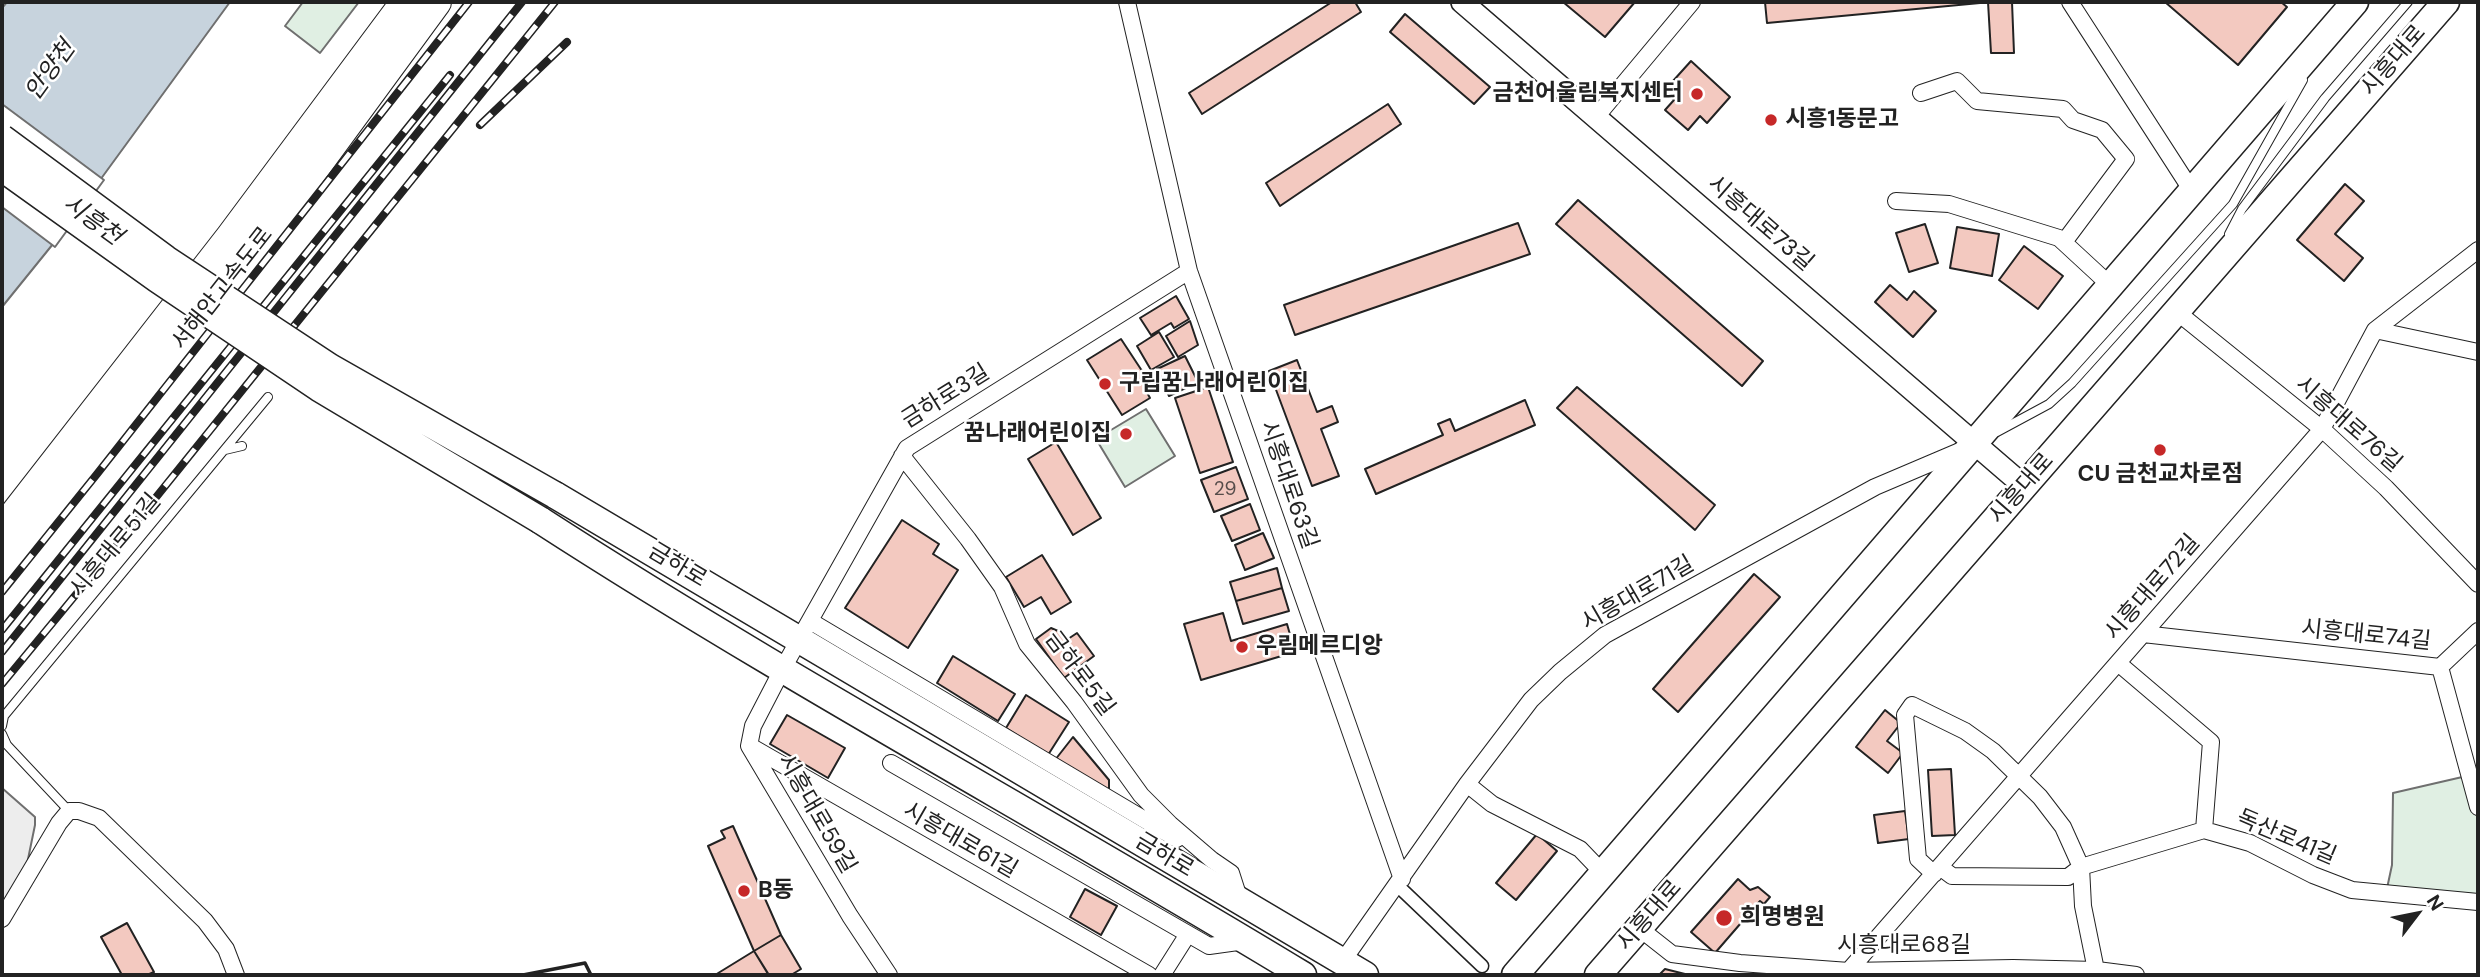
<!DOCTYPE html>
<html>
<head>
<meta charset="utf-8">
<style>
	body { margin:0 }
	#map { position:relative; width:2480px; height:977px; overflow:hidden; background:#fff; font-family:"DM Sans",sans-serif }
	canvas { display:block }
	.frame { position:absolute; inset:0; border:4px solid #222; pointer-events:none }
	.north { position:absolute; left:2382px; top:879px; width:70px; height:70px; -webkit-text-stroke:5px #fff; paint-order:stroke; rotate:58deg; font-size:19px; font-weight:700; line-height:28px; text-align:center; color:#222 }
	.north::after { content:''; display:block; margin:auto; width:24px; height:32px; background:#222; clip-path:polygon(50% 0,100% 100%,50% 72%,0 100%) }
</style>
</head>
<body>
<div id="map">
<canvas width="2480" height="977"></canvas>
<div class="frame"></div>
<div class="north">N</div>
</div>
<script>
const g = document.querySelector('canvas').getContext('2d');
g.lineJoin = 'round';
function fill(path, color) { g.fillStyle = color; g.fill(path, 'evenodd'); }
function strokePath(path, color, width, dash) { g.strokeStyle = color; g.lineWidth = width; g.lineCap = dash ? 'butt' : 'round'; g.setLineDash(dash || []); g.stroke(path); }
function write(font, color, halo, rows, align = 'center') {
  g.font = font + ' "DM Sans","Noto Sans KR",sans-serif'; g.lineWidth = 5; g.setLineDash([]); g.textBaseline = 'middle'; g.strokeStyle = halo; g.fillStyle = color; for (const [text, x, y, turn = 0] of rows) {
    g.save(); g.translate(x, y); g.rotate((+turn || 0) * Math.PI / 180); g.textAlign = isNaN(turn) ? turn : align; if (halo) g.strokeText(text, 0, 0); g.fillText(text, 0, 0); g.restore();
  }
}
const green = new Path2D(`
	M303,2H359L320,53L285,26Z
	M1146,409L1175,456L1125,487L1096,439Z
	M2471,775L2478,807V902L2386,893L2392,865L2393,793Z`);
fill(green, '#e0efe3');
strokePath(green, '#6f6f6f', 2);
const parking = new Path2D(`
	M2,788L35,817V825L27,864L2,910Z`);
fill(parking, '#ededed');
strokePath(parking, '#6f6f6f', 2);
const water = new Path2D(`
	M7,2H230L57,239L2,307V8Z`);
fill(water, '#c7d3dd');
strokePath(water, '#6f6f6f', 2);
const pier = new Path2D(`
	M2,104L104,180L55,247L2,207Z`);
fill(pier, '#fff');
strokePath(pier, '#6f6f6f', 2);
const building = new Path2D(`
	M1332,2H1355L1361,12L1202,114L1189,93Z
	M1563,2H1635L1605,37Z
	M1765,2H1980V3L1767,23Z
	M1988,2H2012L2014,53H1991Z
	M2165,2H2281L2287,7L2238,65Z
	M1405,14L1490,87L1474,104L1390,32Z
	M1691,61L1730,97L1707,123L1700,116L1688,130L1665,110L1674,100L1664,91Z
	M1388,104L1401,124L1280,206L1266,183Z
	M2345,184L2364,201L2335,234L2363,258L2344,281L2297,240Z
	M1578,200L1763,361L1742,386L1556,224Z
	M1518,223L1530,254L1295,335L1284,305Z
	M1925,224L1938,263L1909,272L1896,233Z
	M1957,227L1999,234L1992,276L1950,268Z
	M2024,246L2063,276L2038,309L1999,280Z
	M1890,285L1907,300L1914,291L1936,311L1913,337L1875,302Z
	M1176,296L1189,319L1174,328L1171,323L1151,335L1140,318Z
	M1190,321L1198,345L1178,357L1166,336Z
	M1159,332L1174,357L1151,370L1137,346Z
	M1121,339L1150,383L1144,387L1150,398L1122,415L1087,360Z
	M1185,356L1198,382L1169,396L1157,369Z
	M1297,360L1317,412L1332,406L1338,422L1321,429L1339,476L1312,486L1269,371Z
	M1208,387L1233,462L1200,473L1175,398Z
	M1577,387L1715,505L1695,530L1557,408Z
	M1525,400L1535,425L1376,494L1365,469L1443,435L1438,424L1450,419L1455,431Z
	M1056,442L1101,518L1073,535L1028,459Z
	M1236,467L1248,499L1214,512L1201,480Z
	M1250,504L1260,530L1232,541L1221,516Z
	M902,520L939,544L933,554L958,570L908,648L845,608Z
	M1263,533L1274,558L1245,570L1235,545Z
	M1042,555L1071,602L1051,614L1041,597L1024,607L1006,577Z
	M1277,568L1282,588L1236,601L1230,582Z
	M1754,574L1780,597L1678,712L1653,689Z
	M1282,588L1289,611L1243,624L1236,601Z
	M1223,613L1231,641L1287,624L1295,652L1201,680L1184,624Z
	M1051,628L1065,634L1068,639L1077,633L1094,656L1064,678L1036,639Z
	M953,656L1015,694L998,721L937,683Z
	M1026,695L1069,722L1048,755L1006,728Z
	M1885,710L1901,723L1887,741L1903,753L1888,773L1856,747Z
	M787,715L845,748L828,778L770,744Z
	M1073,737L1109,780V792L1055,760Z
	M1951,769L1955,835L1932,836L1928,770Z
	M1905,811L1909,839L1878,843L1874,815Z
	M733,826L781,935L754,951L708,846L725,838L721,831Z
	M1537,834L1557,851L1516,900L1496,883Z
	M1738,879L1750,890L1758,887L1770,897L1764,904L1760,901L1715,953L1691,932Z
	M1085,889L1117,906L1101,935L1070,917Z
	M127,923L154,972L147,975H122L101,937Z
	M781,935L801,969L791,975H769L754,951Z
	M754,951L768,974L715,975Z
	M1665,969L1689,975H1659Z`);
fill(building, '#f3c9c0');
strokePath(building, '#222', 2);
const service = new Path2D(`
	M2229,234L2242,209L2325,98L2408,2
	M1997,432L2049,404L2072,383L2233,204L2303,80
	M225,450L242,446
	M2,726L4,716L268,397
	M2,734L7,745L69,811`);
const pedestrian = new Path2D(`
	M1397,885L1482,966`);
const minor = new Path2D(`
	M1127,2L1189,271L1402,879
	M2070,2L2192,191
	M1921,93L1957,81L1977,101L2063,109L2073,120L2102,130L2126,159L2064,242
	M1596,117L1692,2
	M1896,201L1949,204L2059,238L2111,286
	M2177,312L2322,429L2386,488L2478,584
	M2375,330L2478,352
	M902,456L968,539L1002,587L1027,644L1074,702L1141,795L1170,824L1212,860L1231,873L1240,901
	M810,621L1177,839
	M2143,634L2440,667L2478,807
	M2118,663L2211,742L2204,830
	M2440,667L2478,631
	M750,746L1149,975
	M891,763L1209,946L1245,941
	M1467,784L1492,804L1580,849L1603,873
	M1940,867L1952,876L2068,877L2081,867L2204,830L2250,843L2313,875L2352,890L2478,902
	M1934,874L1918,859L1905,715L1912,705L1965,731L1993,751L2040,797L2063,827L2081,867L2083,906L2097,975
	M2,919L59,823L69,811H79L99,818L205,921L226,949L236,975
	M1639,928L1672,954L1740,963L1849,971L2013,968L2097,970L2136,975
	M1342,962L1467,784L1531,700L1560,672L1605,635L1875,487L1962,450
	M889,975L850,916L749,746L753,726L782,670L907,448L1189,271
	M1162,975L1188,934
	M1845,975L2322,429L2375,330L2478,250`);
const tertiary = new Path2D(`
	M1462,2L2024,486`);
const primary = new Path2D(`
	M555,495L1365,975
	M540,520C789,681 1050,821 1303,975
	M1515,975L2355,2
	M1598,975L2446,2`);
const motorway = new Path2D(`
	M2,531L231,237L406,2
	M2,570L252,253L436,2`);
strokePath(service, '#222', 10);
strokePath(pedestrian, '#222', 15);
strokePath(minor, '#222', 18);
strokePath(tertiary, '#222', 24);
strokePath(primary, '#222', 29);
strokePath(motorway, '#222', 32);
strokePath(service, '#fff', 8);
strokePath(pedestrian, '#fff', 12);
strokePath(minor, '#fff', 16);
strokePath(tertiary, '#fff', 21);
strokePath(primary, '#fff', 26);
strokePath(motorway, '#fff', 30);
const rail = new Path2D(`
	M480,125L567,42
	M2,592L97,474L469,2
	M2,630L450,75
	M2,652L522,2
	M2,684L149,506L555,2`);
strokePath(rail, '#222', 8);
strokePath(rail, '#fff', 5, [16]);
const primaryBridge = new Path2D(`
	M2,138L166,259L330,367L555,495
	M2,168L157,279L319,388L540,520`);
strokePath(primaryBridge, '#222', 29, []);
strokePath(primaryBridge, '#fff', 26);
strokePath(new Path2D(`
	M523,975L585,963L591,975`), '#222', 3.5);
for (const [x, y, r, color] of [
	[1697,94,7,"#c62828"],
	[1771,120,7,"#c62828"],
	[1105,384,7,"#c62828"],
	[1126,434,7,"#c62828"],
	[2160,450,7,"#c62828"],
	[1242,647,7,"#c62828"],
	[744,891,7,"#c62828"],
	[1724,918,9,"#c62828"]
]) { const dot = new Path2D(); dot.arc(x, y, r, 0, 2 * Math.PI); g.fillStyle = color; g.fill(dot); strokePath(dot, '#fff', 2.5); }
write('19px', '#564c4a', null, [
	["29",1225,490]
]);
write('23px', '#222', '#fff', [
	["시흥대로",2394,61,-49],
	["시흥대로73길",1760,224,41],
	["서해안고속도로",223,289,-52],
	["금하로3길",946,397,-32],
	["시흥대로76길",2348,425,41],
	["시흥대로63길",1288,485,71],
	["시흥대로",2022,489,-49],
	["시흥대로51길",116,546,-50],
	["금하로",677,566,31],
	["시흥대로72길",2153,588,-49],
	["시흥대로71길",1638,594,-30],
	["시흥대로74길",2366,636,6],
	["금하로5길",1079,674,53],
	["시흥대로59길",816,814,60],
	["독산로41길",2286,838,23],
	["시흥대로61길",960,841,30],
	["금하로",1164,856,31],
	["시흥대로",1650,916,-49],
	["시흥대로68길",1904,946]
]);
write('bold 23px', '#222', '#fff', [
	["금천어울림복지센터",1683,94,"right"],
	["시흥1동문고",1785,120],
	["구립꿈나래어린이집",1119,384],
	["꿈나래어린이집",1112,434,"right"],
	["CU 금천교차로점",2160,475,"center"],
	["우림메르디앙",1256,647],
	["B동",758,891],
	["희명병원",1740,918]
], 'left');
write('italic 24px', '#222', '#fff', [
	["안양천",51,71,-54],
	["시흥천",92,221,36]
]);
</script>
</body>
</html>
